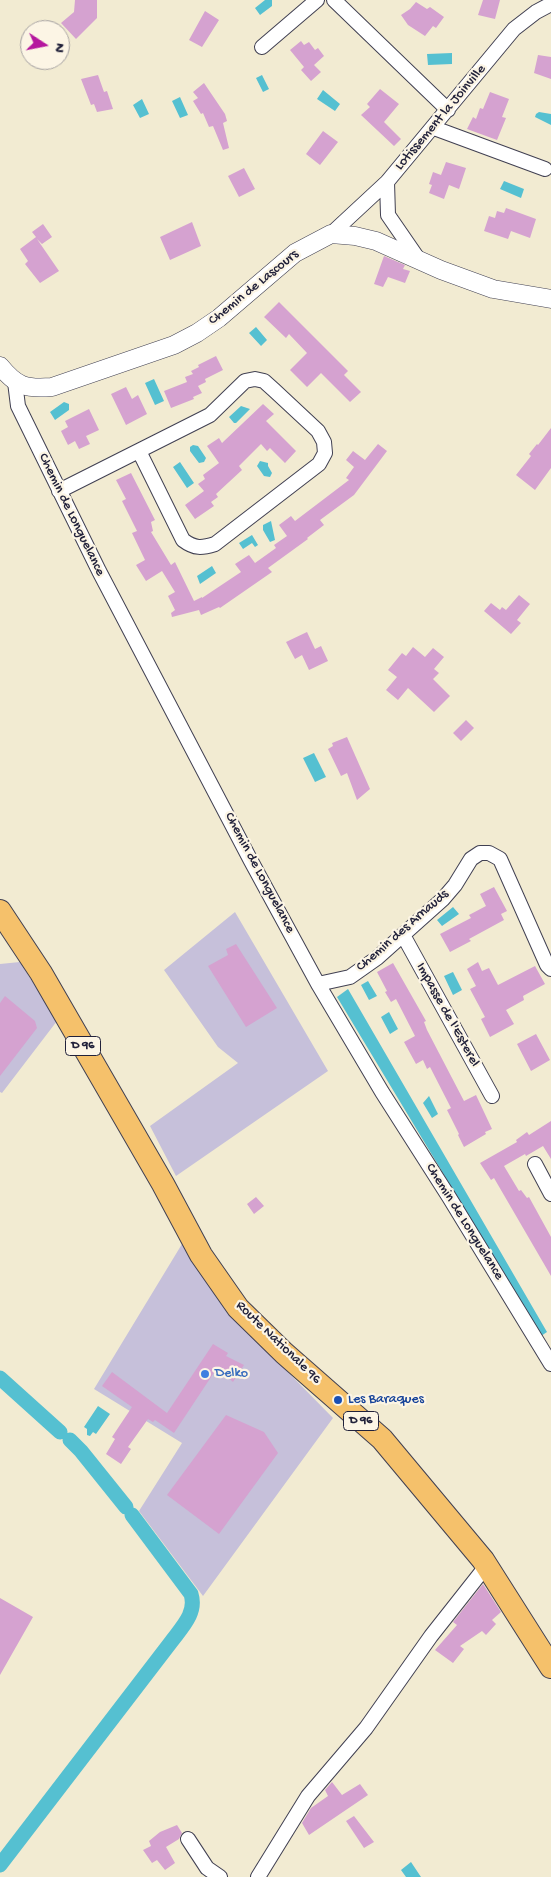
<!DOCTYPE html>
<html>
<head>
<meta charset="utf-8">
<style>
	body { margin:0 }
	#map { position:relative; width:551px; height:1877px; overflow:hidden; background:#f2ebd2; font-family:"Gochi Hand",sans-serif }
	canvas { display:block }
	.north { position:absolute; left:20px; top:20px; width:50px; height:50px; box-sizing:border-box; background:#fcf5e5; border:1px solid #a5a1a1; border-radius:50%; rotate:101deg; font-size:14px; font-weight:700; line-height:20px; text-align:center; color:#22223b }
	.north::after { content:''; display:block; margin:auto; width:18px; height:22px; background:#b5179e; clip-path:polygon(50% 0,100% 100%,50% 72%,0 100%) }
</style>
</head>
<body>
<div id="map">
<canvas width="551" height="1877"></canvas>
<div class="north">N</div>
</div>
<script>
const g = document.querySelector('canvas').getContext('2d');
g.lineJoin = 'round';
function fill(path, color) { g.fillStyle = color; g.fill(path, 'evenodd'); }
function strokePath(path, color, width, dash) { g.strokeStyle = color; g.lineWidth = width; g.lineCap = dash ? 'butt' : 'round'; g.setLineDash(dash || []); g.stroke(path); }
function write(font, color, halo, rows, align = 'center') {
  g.font = font + ' "Gochi Hand",sans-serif'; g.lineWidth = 4.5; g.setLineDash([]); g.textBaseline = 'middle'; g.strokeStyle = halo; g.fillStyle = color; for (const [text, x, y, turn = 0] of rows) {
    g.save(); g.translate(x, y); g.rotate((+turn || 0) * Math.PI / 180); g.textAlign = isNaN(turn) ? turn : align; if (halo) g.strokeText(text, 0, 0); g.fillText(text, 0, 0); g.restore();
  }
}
fill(new Path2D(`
	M235,912L328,1071L176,1176L150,1126L238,1063L218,1047L164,970Z
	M20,962L57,1021L2,1093L0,1092V964Z
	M182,1244L225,1308L333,1418L203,1596L139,1511L182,1443L94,1389Z`), '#c6c0da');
fill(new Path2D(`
	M265,0H272V6L260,15L255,8Z
	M452,53V64L428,65L427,54Z
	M262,75L269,89L263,92L256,78Z
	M323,90L340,104L335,111L317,99Z
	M180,97L188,115L180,118L172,101Z
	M142,99L149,114L140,118L133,105Z
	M539,112L551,114V125L535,117L536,114Z
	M504,181L524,189L521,198L500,189Z
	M256,327L267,340L261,346L249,333Z
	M154,379L164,401L155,405L145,383Z
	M64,402L69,404V410L55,420L50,412Z
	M241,406L250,409L236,423H234L229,417Z
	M193,445L198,446L206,458L204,462L199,463L190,451V447Z
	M260,461L268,463V466L272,473L270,477L264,476L257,466Z
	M180,462L194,483L187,488L173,467Z
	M271,521L275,540L270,542L263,530V525Z
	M252,535L258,545L255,547L252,543L243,549L239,543Z
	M212,566L216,573L200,584L197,576Z
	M314,753L326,777L315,782L303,758Z
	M453,907L459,914L442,926L437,920Z
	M453,972L462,990L453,995L444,976Z
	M368,981L377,996L369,1000L361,985Z
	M348,989L547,1332L541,1336L337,997Z
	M389,1012L398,1029L390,1034L381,1017Z
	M429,1096L438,1114L432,1118L423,1103Z
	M98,1406L110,1414L96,1434L93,1432L90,1436L87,1435V1429L84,1427Z
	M411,1862L421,1877H406L401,1870Z`), '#55c0d1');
strokePath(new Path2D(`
	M0,1378L60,1432
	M70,1440L81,1451L126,1507
	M0,1865L171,1642C182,1627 197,1613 191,1594L132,1515`), '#55c0d1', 15);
fill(new Path2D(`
	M75,0H97V18L76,39L61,23L74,12Z
	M483,0H500L495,19L478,15Z
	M416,2L427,9L430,7L444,17L436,28L433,26L425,36L408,25L401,15L410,9Z
	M205,11L219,20L202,47L189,40Z
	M301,41L304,45L309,42L315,50L318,48L324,56L314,65L321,72L311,81L301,70L304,67L290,50Z
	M538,55L551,57V79L534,73Z
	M98,75L104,92L107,91L113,109L97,112L94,104L91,105L81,79Z
	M204,83L225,114L227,121L223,123L229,148L223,150L213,126L209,127L203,113L201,114L193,101L198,98L193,92Z
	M380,89L399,104L384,122L401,139L394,146L361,115L370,107L367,104Z
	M490,92L509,99L502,117L506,118L497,140L467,129L473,117L476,119L480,108L483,109Z
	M323,131L338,142L320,165L306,154Z
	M446,162L466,168L459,189L449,185L444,199L429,193L432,185L429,184L433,172L441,175Z
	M244,168L255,189L239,197L228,176Z
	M506,208L536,219L530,238L511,231L508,239L484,231L489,216L495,218L497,211L504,213Z
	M192,222L201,246L170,260L160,237Z
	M43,224L52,237L42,244L37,239L59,271L40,283L25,264L28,261L20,249L36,237L32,232Z
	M384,256L405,265L403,269L410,271L405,283L388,277L383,287L374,284Z
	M279,302L348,371L344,375L361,392L350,402L321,373L307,387L290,370L307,353L289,334L286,338L264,317Z
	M216,356L223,370L205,379L206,382L198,386L202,393L193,397L194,399L171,408L164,391L187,382L185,377L193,374L191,371L199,367L198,365Z
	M126,387L132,399L138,395L147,414L126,425L111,394Z
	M263,404L274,414L266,421L296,451L285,463L270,448L267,451L261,444L239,466L242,470L216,494L218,497L211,502L214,506L195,519L185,505L204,491L198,484L205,479L203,475L219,463L207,446L219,438L222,443Z
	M89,409L99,430L86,436L90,444L79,449L75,441L68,445L61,431L68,427L65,421Z
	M551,428V468L535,490L516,475L531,456L529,454L537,444L538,445Z
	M378,444L387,451L354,495L320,520L324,525L307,538L308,539L268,568L272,572L220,608L219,607L201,615L199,610L172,617L171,613L175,610L168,596L175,592L162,571L146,581L136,565L145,560L132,533L137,531L122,501L126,499L116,480L131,473L155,520L151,522L153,531L151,532L171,565L175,562L194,601L202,597V598L241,572L235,564L249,555L255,563L276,548L274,545L287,536L279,525L291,516L295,521L349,480L346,478L354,467L346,460L353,451L365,460Z
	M519,595L530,604L517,620L521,623L511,634L484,611L491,603L500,610L502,607L506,610Z
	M307,632L315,649L321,646L328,661L309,670L302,655L295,659L286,642Z
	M413,647L425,657L433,648L444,657L434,669L439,673L433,679L450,696L434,712L408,688L398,700L386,690L397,677L388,670L402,653L406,656Z
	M466,720L474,728L461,741L453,733Z
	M347,737L370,789L357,800L347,773L341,776L328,749L333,746L332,743Z
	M494,887L507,911L501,914L504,920L469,939L471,941L450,952L440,934L471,918L469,915L486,906L480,894Z
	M236,944L277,1008L246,1027L208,966L228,955L226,949Z
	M478,962L482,971L489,968L498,985L535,966L545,984L523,996L524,1000L506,1010L514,1024L490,1037L481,1019L485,1017L470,989L476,986L467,969Z
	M393,963L426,1021L424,1022L427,1030L464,1101L476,1095L492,1129L485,1132L486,1134L464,1147L458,1135L459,1134L447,1110L451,1108L430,1067L427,1069L423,1060L416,1064L404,1042L415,1036L396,999L391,1002L385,992L387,991L377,972Z
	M5,996L35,1021L37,1028L0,1076V1003Z
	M536,1034L550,1060L531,1071L517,1044Z
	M551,1121V1159L543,1146L526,1156L525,1154L504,1166L519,1191L521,1190L527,1198L529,1197L551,1237V1276L494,1178L491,1180L480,1163L517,1142L516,1140L527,1132L529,1135Z
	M256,1197L264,1206L254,1214L247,1204Z
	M213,1344L228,1353L226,1356L244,1365L233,1382L217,1368L174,1433L155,1420L153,1422L148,1419L128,1447L131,1449L121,1464L106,1454L115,1439L112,1437L132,1407L102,1386L112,1372L167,1413Z
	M226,1415L264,1432L278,1453L219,1534L167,1495Z
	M483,1584L501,1612L492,1620L496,1624L486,1635L482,1631L460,1646L464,1649L453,1663L435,1650L457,1625L453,1622Z
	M0,1598L33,1617L0,1675Z
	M332,1782L342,1795L360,1784L368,1795L309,1835L302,1823L311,1808L328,1796L325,1790Z
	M354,1816L374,1842L364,1848L346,1821Z
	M177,1825L182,1833L179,1839L166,1847L175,1863L165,1870L157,1860L152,1863L143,1850L151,1846L149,1841L160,1832Z`), '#d5a2d0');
const minor = new Path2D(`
	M334,0L448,110
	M262,47L317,0
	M434,128L545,169
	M387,182L388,215L419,260
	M331,234L387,182L514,29L536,12L551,4
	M15,382L18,406L99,571L251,861L318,984L382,1092L449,1197L551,1364
	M59,491L210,415L245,381L255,379L264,381L274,390L318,431L324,442L325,453L319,464L215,544C202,548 195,549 183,540L139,451
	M403,935L492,1096
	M318,984L350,977L377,958L443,899L455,885L471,859L480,853H489L500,859L547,965L551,969
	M535,1164L551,1194
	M188,1839L207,1868L220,1877
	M258,1877L308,1796L366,1728L431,1636L487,1565`);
const tertiary = new Path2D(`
	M0,366C17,387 26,389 52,387L174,345L197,333L219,318L295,253L331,234L355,236L376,241L441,270L493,289L551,299`);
const primary = new Path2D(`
	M0,911L41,973L163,1184L201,1255L238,1308L284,1353L382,1439L483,1560L551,1667`);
strokePath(minor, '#414052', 16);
strokePath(tertiary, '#414052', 19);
strokePath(primary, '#414052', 24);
strokePath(minor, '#fff', 14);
strokePath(tertiary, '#fff', 18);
strokePath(primary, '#f5c16b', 22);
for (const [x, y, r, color] of [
	[205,1374,5,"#3f7fe0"],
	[338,1400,5,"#1a4fb4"]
]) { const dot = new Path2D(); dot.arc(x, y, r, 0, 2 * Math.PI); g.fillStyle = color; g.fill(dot); strokePath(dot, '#fcf5e5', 2); }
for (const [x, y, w] of [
	[83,1046,35],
	[361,1421,35]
]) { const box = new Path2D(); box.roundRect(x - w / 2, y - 9.5, w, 19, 4); g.fillStyle = '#fcf5e5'; g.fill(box); strokePath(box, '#22223b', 1); }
write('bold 12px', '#22223b', null, [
	["D 96",83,1046],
	["D 96",361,1421]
]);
write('14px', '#22223b', '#fcf5e5', [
	["Lotissement la Joinville",441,118,-50],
	["Chemin de Lascours",254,288,-39],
	["Chemin de Longuelance",71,515,64],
	["Chemin de Longuelance",259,873,62],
	["Chemin des Arnauds",403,931,-41],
	["Impasse de l'Esterel",447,1015,61],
	["Chemin de Longuelance",464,1222,58],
	["Route Nationale 96",278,1343,44]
]);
write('14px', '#366cbe', '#fcf5e5', [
	["Delko",215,1374]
], 'left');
write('14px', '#164399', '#fcf5e5', [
	["Les Baraques",348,1400]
], 'left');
</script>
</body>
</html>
